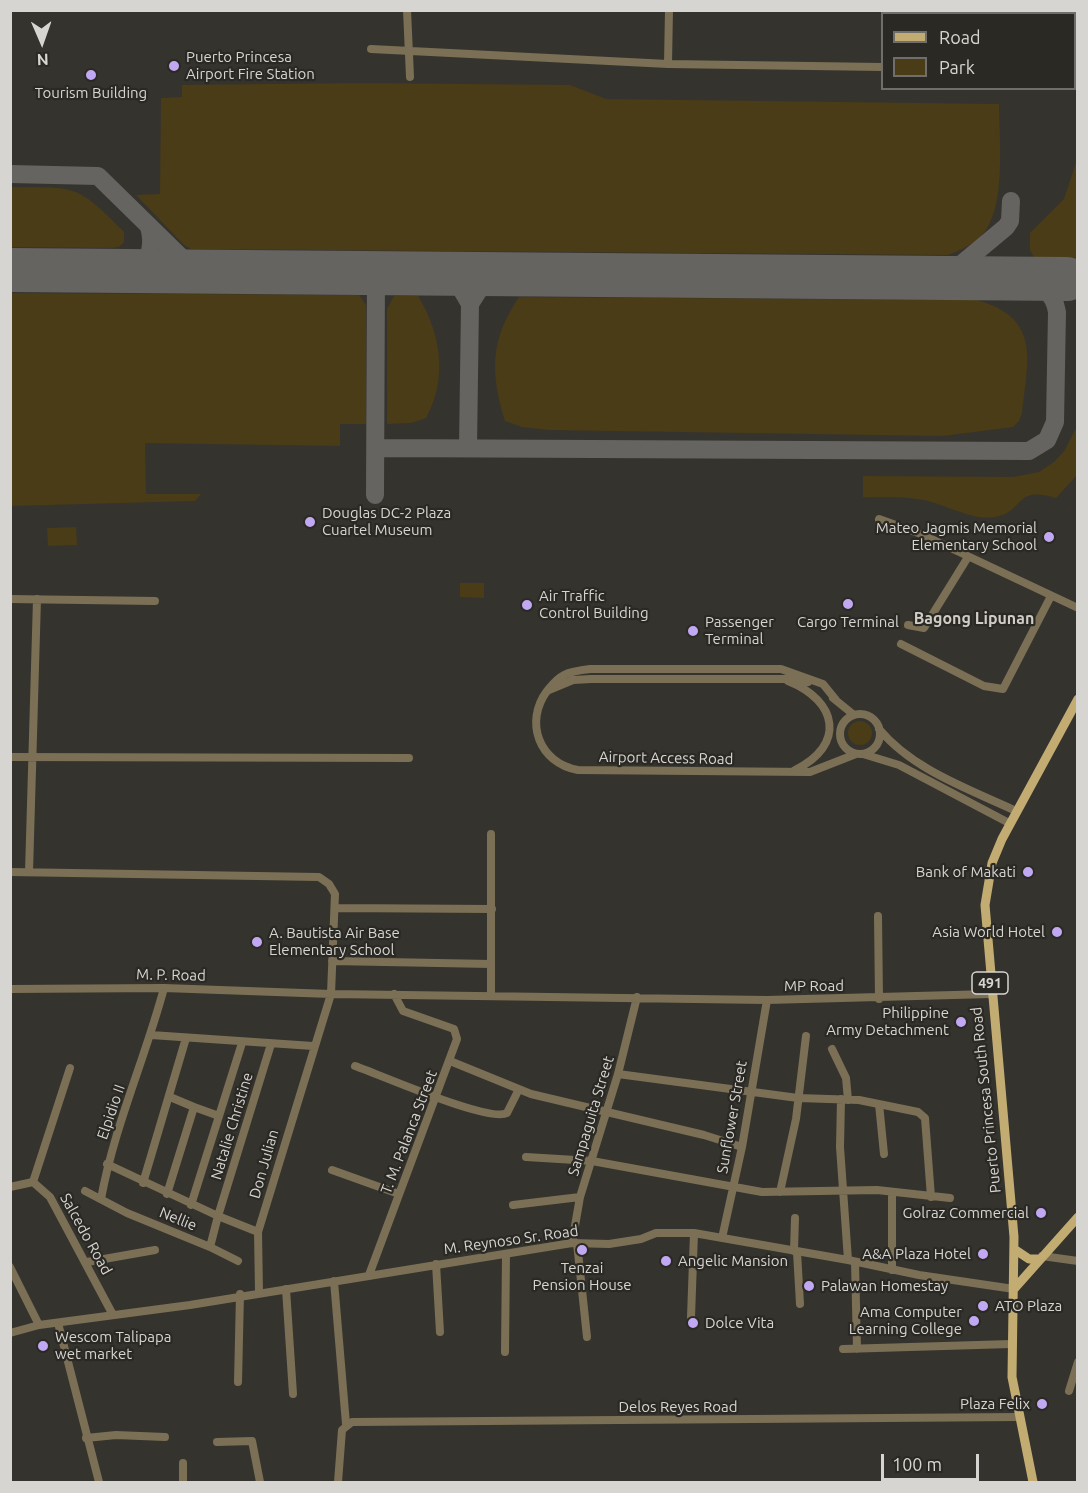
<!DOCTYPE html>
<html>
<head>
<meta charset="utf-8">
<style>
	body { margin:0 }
	#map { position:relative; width:1088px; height:1493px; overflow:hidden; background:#35332e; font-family:Ubuntu,sans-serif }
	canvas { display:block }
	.frame { position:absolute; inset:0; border:12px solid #d7d5d2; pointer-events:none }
	.legend { position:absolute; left:881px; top:12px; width:195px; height:78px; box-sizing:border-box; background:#2b2924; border:2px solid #706e6a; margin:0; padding:8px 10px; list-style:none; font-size:18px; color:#d7d5d2 }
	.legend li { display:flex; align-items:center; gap:12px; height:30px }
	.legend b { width:30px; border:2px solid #706e6a }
	.north { position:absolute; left:12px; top:12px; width:60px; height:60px; -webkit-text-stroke:4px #2b2924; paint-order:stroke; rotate:178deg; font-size:16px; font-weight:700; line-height:24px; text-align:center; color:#d7d5d2 }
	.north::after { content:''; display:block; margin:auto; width:21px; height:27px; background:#d7d5d2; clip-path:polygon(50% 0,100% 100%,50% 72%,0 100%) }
	.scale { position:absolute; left:881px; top:1454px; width:98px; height:27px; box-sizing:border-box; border:3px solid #d7d5d2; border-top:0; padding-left:8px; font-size:18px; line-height:21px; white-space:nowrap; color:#d7d5d2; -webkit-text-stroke:4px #2b2924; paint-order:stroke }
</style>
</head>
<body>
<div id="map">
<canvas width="1088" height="1493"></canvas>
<div class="frame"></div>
<ul class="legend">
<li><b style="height:8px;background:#c2ac72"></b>Road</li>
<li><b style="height:16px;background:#4a3c16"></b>Park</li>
</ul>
<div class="north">N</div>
<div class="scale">100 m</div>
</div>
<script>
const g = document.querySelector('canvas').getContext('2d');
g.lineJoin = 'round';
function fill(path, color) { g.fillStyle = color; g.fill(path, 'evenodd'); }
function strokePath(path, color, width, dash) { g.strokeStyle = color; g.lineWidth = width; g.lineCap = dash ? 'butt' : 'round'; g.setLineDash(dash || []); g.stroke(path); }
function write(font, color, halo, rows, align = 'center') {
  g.font = font + ' Ubuntu,sans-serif'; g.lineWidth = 4.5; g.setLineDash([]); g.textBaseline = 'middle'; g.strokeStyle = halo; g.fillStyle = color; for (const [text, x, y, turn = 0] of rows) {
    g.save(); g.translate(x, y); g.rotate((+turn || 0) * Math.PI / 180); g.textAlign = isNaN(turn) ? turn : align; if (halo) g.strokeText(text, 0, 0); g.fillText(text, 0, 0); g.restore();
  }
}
fill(new Path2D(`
	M365,83L570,85L606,99L999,104C999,140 1008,216 977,240C968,247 958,251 948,255L191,249L184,245L136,195L160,194L161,98L182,97V85Z
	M1077,160V260L1035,259L1030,250V233L1064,199Z
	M11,187C77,188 76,183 124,232V242L119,247L112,248L11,247Z
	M11,293L359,295L366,305V424H340V446L145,443L146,494H201L195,501L11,506Z
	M394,296H418C441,333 448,379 426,418L411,423L387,424V309Z
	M519,297L977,300C1041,318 1028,360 1022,413L1019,421L1013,427L943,436L549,430L522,427L505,421C490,372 490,340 519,297Z
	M1077,426V475L1056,498C1013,485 1026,511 995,517C971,521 946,504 923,500C904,496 883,498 863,497V476L1013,477L1039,472L1054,462L1065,450Z
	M76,527L77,545L48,546L47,528Z
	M460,583H484V598L460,597Z
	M848 733a12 12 0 1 1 24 0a12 12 0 1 1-24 0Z`), '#4a3c16');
strokePath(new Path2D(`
	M10,174L98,176L196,272
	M142,271C150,255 154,244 149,227
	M439,274L460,287L470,304
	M938,278L958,267L1006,227L1010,221L1011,201
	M376,448L1029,451L1047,440L1055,422L1057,312C1054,291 1039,284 1021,279
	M468,448L470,304L484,282L508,274
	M375,495L376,273`), '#666460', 18);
strokePath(new Path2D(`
	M10,270L1067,279`), '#666460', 44);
strokePath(new Path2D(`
	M407,10L410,77
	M937,14V10
	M1074,28L1078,19
	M371,49L668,64L882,67
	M668,64L669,10
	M1074,64H1078
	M879,519L921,534L1078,608
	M10,599L155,601
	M908,625L924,628L968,557
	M901,644L984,686L1003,689L1051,596
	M788,681C838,701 846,745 795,770
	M549,690L573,680L591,679H793L808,682
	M833,698L854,715
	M836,700L823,684L781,669H591C582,670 572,671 564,675C556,679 552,685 547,691C524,722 539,763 578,770L810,772L856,754
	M840 734a20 20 0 1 1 40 0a20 20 0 1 1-40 0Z
	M879,729C913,770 969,789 1016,811
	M863,754L899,765L1009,823
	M10,757L409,758
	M491,834V996
	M10,872L319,877L329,884L335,894L331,994L767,1000L991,994
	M29,872L37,599
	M336,908L492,909
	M878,916L879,999
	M332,961L491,964
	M10,989L164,988L331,994L258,1232L259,1292
	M151,1035L313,1046
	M832,1049L846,1078L848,1100
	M450,1061L531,1094L704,1135L742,1147
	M355,1066C381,1075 489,1123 507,1113L519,1089
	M70,1068L33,1182L50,1197L113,1315
	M618,1074L798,1098L859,1100L918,1112L925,1118L931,1197
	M841,1099L840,1147L848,1260
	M879,1104L884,1154
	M194,1107L219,1116
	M526,1157L592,1161L762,1192L877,1190L950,1198
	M107,1164L218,1216L271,1044
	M332,1170L399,1194
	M143,1183L186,1038
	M10,1187L33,1182
	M85,1191L127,1213L210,1247L218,1216L258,1232
	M780,1192L796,1119L806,1036
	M892,1192V1270
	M167,1194L194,1107L170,1097
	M101,1199C114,1127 145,1059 164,988
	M191,1205L242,1043
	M513,1205L580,1197
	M722,1238L742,1147L767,1000
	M572,1243L580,1197L618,1074L637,997
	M577,1243L587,1337
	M210,1247L238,1261
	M794,1251L795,1218
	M797,1252L800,1304
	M1042,1256L1078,1261
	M87,1262L155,1250
	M855,1262L857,1349
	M436,1264L440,1332
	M10,1267L39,1325
	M369,1275L457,1039L454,1029L403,1011L394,994
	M334,1281L346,1424
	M286,1289L293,1394
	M691,1317L694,1233
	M58,1323L99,1482
	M10,1333L39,1325L190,1305L572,1243L609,1244L641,1239L656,1233H694L848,1260L919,1275L1014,1289
	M843,1349L1011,1344
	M505,1352L506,1254
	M238,1382L240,1294
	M1069,1391L1078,1362
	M86,1438L116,1435L165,1437
	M217,1442L252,1441L260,1482
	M183,1482V1463
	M338,1482L342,1430L352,1422L1019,1417`), '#7b7055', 8);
strokePath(new Path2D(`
	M1014,1249L1029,1259H1039
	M1014,1289L1078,1217
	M1033,1482L1012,1377L1014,1237L985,905L992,863L1002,839L1078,699`), '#c2ac72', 9);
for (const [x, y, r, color] of [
	[174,66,6,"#c1a8f3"],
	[91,75,6,"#c1a8f3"],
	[310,522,6,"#c1a8f3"],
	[1049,537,6,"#c1a8f3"],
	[848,604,6,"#c1a8f3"],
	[527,605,6,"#c1a8f3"],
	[693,631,6,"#c1a8f3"],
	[1028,872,6,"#c1a8f3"],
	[1057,932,6,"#c1a8f3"],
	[257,942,6,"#c1a8f3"],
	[961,1022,6,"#c1a8f3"],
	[1041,1213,6,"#c1a8f3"],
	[582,1250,6,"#c1a8f3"],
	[983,1254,6,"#c1a8f3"],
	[666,1261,6,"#c1a8f3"],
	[809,1286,6,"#c1a8f3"],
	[983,1306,6,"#c1a8f3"],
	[974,1321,6,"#c1a8f3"],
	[693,1323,6,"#c1a8f3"],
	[43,1346,6,"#c1a8f3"],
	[1042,1404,6,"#c1a8f3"]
]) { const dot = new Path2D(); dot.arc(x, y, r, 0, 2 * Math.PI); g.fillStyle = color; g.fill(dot); strokePath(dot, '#2b2924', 2); }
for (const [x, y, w] of [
	[990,983,36]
]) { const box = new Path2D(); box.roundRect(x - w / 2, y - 11, w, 22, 4.5); g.fillStyle = '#2b2924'; g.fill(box); strokePath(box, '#d7d5d2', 1.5); }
write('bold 14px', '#d7d5d2', null, [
	["491",990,983]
]);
write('15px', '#d7d5d2', '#2b2924', [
	["Puerto Princesa",186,57],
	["Airport Fire Station",186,74],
	["Tourism Building",91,93,"center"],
	["Douglas DC-2 Plaza",322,513],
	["Cuartel Museum",322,530],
	["Mateo Jagmis Memorial",1037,528,"right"],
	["Elementary School",1037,545,"right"],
	["Air Traffic",539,596],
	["Control Building",539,613],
	["Passenger",705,622],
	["Terminal",705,639],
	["Cargo Terminal",848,622,"center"],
	["Bank of Makati",1016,872,"right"],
	["Asia World Hotel",1045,932,"right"],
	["A. Bautista Air Base",269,933],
	["Elementary School",269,950],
	["Philippine",949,1013,"right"],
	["Army Detachment",949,1030,"right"],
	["Golraz Commercial",1029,1213,"right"],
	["A&A Plaza Hotel",971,1254,"right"],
	["Angelic Mansion",678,1261],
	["Tenzai",582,1268,"center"],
	["Pension House",582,1285,"center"],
	["Palawan Homestay",821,1286],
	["ATO Plaza",995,1306],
	["Ama Computer",962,1312,"right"],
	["Learning College",962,1329,"right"],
	["Dolce Vita",705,1323],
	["Wescom Talipapa",55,1337],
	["wet market",55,1354],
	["Plaza Felix",1030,1404,"right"]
], 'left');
write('15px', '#d7d5d2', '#2b2924', [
	["Airport Access Road",666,758,1],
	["M. P. Road",171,975,1],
	["MP Road",814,986],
	["Puerto Princesa South Road",986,1100,-96],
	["Elpidio II",111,1112,-71],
	["Sampaguita Street",591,1116,-73],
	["Sunflower Street",732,1117,-80],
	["Natalie Christine",232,1126,-73],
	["T. M. Palanca Street",409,1132,-69],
	["Don Julian",264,1164,-74],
	["Nellie",178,1219,22],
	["Salcedo Road",86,1234,61],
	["M. Reynoso Sr. Road",511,1240,-8],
	["Delos Reyes Road",678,1407]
]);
write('bold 16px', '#d0cdc7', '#2b2924', [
	["Bagong Lipunan",974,619]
]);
</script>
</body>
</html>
